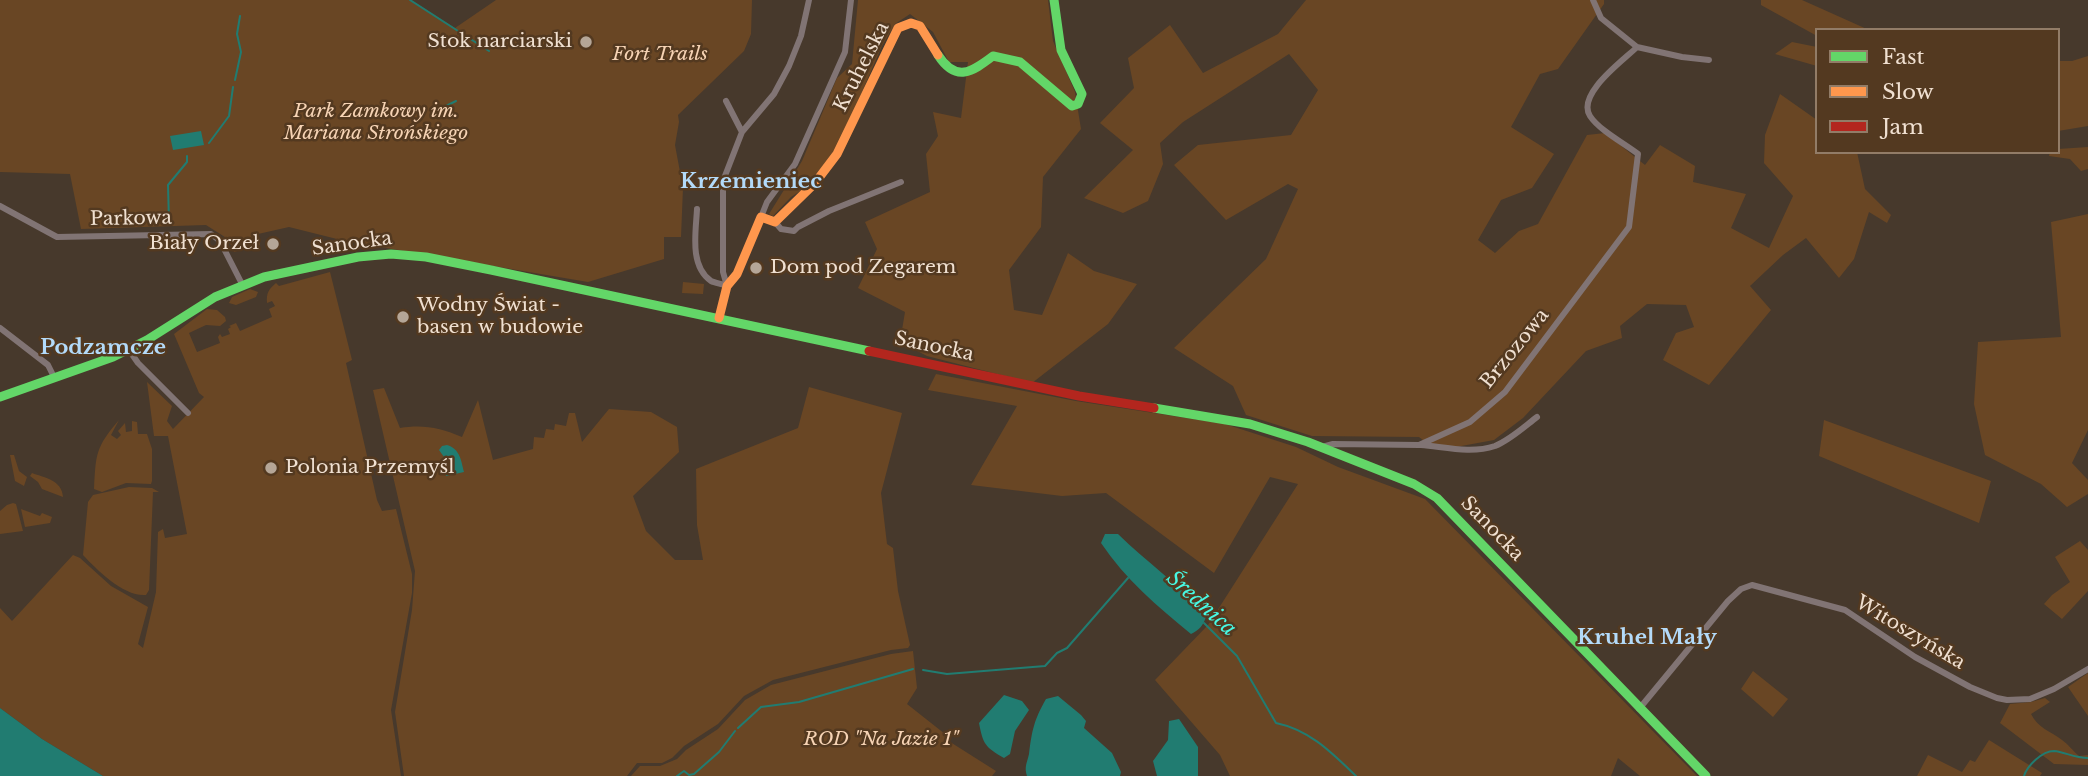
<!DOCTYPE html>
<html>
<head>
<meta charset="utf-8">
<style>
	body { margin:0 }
	#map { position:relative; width:2088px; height:776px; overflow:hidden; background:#47392c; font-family:"Libre Baskerville",serif }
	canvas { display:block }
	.legend { position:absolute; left:1815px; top:28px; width:245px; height:126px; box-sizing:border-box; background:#533920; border:2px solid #927c67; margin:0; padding:9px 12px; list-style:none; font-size:21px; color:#f0e0d1 }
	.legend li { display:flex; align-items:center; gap:14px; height:35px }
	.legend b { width:35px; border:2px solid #927c67 }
</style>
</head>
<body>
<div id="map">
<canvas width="2088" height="776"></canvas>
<ul class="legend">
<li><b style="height:9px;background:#63d668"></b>Fast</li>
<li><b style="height:9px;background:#ff974d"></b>Slow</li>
<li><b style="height:9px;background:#b3261e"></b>Jam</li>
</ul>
</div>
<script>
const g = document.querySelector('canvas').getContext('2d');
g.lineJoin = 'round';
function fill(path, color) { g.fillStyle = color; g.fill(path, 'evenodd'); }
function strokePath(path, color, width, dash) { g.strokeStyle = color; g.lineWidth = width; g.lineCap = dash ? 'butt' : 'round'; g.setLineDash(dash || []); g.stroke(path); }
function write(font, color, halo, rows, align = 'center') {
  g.font = font + ' "Libre Baskerville",serif'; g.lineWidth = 5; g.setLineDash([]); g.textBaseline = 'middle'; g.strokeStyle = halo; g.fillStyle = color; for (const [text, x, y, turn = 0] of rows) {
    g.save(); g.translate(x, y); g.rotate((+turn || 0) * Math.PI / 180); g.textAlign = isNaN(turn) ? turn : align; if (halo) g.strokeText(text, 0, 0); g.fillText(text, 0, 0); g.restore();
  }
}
fill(new Path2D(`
	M0,0H411L455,28L496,0H752L751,34L744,51L678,115L679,122L675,145L683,188L681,237H664V259L588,282L345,241L289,227L258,234L260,245L234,252L228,239L206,225L81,229L70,174L0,172Z
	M858,0H1048L1053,41L1075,92L1081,129L1043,177L1041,227L1009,270L1014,310L1042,315L1068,253L1094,271L1137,284L1108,324L1032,383L927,356L900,342L905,312L858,288L877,249L865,222L930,192L926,154L938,136L933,112L961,118L968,62H949L933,32L910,14L895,24L882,46L848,124L831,156L802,190L791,197L773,216L769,214L802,161L837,78L852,64Z
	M1306,0H1604V4L1558,69L1540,74L1511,127L1554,154L1532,188L1501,200L1478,240L1495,253L1519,231L1538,224L1587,135L1605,133L1645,165L1660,145L1695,166L1693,182L1746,194L1731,228L1769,248L1793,196L1764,163L1765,135L1780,94L1817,120V152H1857L1865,189L1891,215L1887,223L1869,212L1854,259L1839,278L1806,238L1783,255L1750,286L1771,310L1709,385L1663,360L1676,333L1694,327L1686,305L1647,304L1620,326L1622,338L1586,351L1523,418L1494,440L1456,447L1428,444L1419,437L1312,436L1246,415L1233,386L1174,348L1266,259L1298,189L1288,184L1226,220L1174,165L1198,145L1291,135L1318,90L1289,54L1183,122L1160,143L1163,164L1148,201L1123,213L1084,198L1133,150L1100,123L1134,88L1128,58L1170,25L1203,73L1278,34Z
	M1761,0H1802L1869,30H1817V36L1761,5Z
	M1792,42L1817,47V66L1775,54Z
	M2088,56V126L2058,131V61H2072Z
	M2088,147V169L2081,171L2070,159L2049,156L2050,152H2058V149Z
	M2088,214V430L2072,463L2088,480V494L2067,507L2041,484L1985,455L1974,404L1978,342L2061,337L2051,222Z
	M330,272L352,360L346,363L377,500L382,511L396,509L412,574V593L391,710L401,776H103L42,739L0,708V608L12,621L73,555L80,558L111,586L148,607L138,644L143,648L156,592L158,532L163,529L165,538L187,534L168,436H154L147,382L172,406L167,421L173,429L204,397L199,393L174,334L207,309L217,310L225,317L226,321L220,326L206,325L189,333L197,352L220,343L218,337L220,334L222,337L230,334L228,329L231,327L229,326L236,323L240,331L272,317L269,309L275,306L272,301L267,303C266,293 269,289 276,283L279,286Z
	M683,282L704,284L703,294L682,293Z
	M250,289L258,292L256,297L236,305L229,303L232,297Z
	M936,374L1076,401L1225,424L1296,447L1338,467L1425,499L1697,776H1640L1618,758L1611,776H1230L1220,755L1155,680L1208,625L1298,484L1270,477L1214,573L1106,493L1062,496L971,485L1017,406L928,390Z
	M809,387L902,413L881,493L887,544L893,548L898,591L910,645L908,648L891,650L773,680L744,696L718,724L684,746L672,758L662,763H637L627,776H404L395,712L412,610L415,571L373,390L384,388L400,428C423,424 441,428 462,437L478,400L493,460L533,449L534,437L544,438L546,429L554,430L555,424L566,426L569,413H575L582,442L609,409L651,412L677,427L679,452L633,496L646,531L675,560H703L697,525L696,469L798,428Z
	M119,420L111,435L117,439L121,435L118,431L125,423L126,432L132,431V421L137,422L138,434H147L152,449V481L151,484L126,483L102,492L94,489C96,454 95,448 119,420Z
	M1824,420L1991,481L1979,523L1819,456Z
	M10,455H14L19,471L27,477L24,486L15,481Z
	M32,473C45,478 62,480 63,497L42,489L38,482L30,476Z
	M129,487L152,488L159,492H153L149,590L146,595C124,597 97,570 83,555L88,502L93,495Z
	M13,503L16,504L23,531L0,534V511L7,505Z
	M21,509L40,516L42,513L52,517L50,523L25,527Z
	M2080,541L2088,550V591L2062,619L2044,604L2052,595L2070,582L2055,557Z
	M913,651L917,688L907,704L945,734L947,740L996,771L992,776H631L640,766H660L677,759L686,750L718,729L745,700L771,685L891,654Z
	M1753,671L1788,699L1773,717L1741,689Z
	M2088,673V716L2068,687Z
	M2045,698L2050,702L2031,714C2038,728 2050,731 2062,740C2068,744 2073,751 2079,756L2088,755V765L2054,764L2000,723L2010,704L2031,702Z
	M1989,740L2042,773L2040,776H1917L1928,755L1962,772L1970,760L1975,762Z`), '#694624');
fill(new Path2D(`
	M201,131L204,145L173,150L170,136Z
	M447,445C460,449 461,460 464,472L446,476L442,458L444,457L439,450L442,446Z
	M1105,534H1118C1146,562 1181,585 1206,616C1204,625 1199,630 1191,634C1157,606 1125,579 1101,543Z
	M1004,695L1022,701L1029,710L1015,731L1010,754L1004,758C985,747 983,744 979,723Z
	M1058,696L1081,715L1086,721L1084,728L1112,753L1121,772L1120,776H1027C1024,767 1027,763 1029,754C1032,730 1034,720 1046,699Z
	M0,708L42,739L103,776H0Z
	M1179,719L1198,747V776H1157L1153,761L1168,740L1169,721Z`), '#217c71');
strokePath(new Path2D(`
	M410,0L489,51
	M235,80L241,52L237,34L240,16
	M432,113L456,101
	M209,143L229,116L233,87
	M169,222L168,185L187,162V156
	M1204,623L1237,656L1276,723C1310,730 1332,753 1356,776
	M923,670L947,674L1045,666L1057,653L1067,648L1128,578
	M738,728L761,707L799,702L913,669
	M677,776L684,771L689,775L694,774L719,752L735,731
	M2024,776C2027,766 2042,751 2054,751C2065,752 2074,758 2088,758`), '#217c71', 2);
strokePath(new Path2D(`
	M1593,0L1601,18L1637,47L1682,57L1709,60
	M726,101L742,132
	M0,206L57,237L211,234L220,241L242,284
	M697,209C696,231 689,266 711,281C715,283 722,284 727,286
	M761,217L767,202L795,164L845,52L851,0
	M775,222L781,229L794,231L798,227L829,211L901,182
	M727,286L723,272V181L742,132L774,94L789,66L801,36L809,0
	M0,328L48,365L54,377
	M129,350L138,363L188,413
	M1421,445C1445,447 1471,454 1495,446C1510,440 1524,427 1537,417
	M1322,447L1333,444L1419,445L1470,422L1505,392L1629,227L1638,154C1625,144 1599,130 1590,116C1576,94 1624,60 1637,47
	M1639,709L1728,601L1741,589L1752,585L1845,610L1915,657L1970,687L1997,698L2007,700L2030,699L2054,689L2088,669`), '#817474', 6);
strokePath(new Path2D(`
	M938,55C956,83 972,72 993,56L1020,62L1072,106L1078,104L1082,94L1061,50L1054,0
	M0,397L113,357L147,340L215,297L264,277L358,257L391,254L426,257L491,270L869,351
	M1154,408L1250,424L1308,442L1414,484L1437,498L1706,776`), '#63d668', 9);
strokePath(new Path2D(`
	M719,318L727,286L737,274L761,217L775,222L815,183L837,154L898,28L911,23L920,26L938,55`), '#ff974d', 9);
strokePath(new Path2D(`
	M869,351L1079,396L1154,408`), '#b3261e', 9);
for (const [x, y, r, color] of [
	[586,42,7,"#b5a697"],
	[273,244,7,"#b5a697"],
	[756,268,7,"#b5a697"],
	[403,317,7,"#b5a697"],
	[271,468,7,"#b5a697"]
]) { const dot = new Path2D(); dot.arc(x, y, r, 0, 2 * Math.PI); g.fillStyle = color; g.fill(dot); strokePath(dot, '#533920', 2.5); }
write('19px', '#f0e0d1', '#533920', [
	["Stok narciarski",572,42,"right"],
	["Biały Orzeł",259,244,"right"],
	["Dom pod Zegarem",770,268],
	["Wodny Świat -",417,306],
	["basen w budowie",417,328],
	["Polonia Przemyśl",285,468]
], 'left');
write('italic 19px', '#f6d3b4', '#533920', [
	["Fort Trails",660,55],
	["Park Zamkowy im.",376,112],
	["Mariana Strońskiego",376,134],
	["ROD \"Na Jazie 1\"",881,740]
]);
write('19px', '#f0e0d1', '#533920', [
	["Kruhelska",862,67,-63],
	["Parkowa",131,219,-1],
	["Sanocka",352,244,-8],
	["Sanocka",934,347,12],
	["Brzozowa",1515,349,-51],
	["Sanocka",1492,529,46],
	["Witoszyńska",1910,633,31]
]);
write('bold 21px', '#b3daf9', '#533920', [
	["Krzemieniec",751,182],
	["Podzamcze",103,348],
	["Kruhel Mały",1647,638]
]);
write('italic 21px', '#47f9e4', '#533920', [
	["Średnica",1201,604,42]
]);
</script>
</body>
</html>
